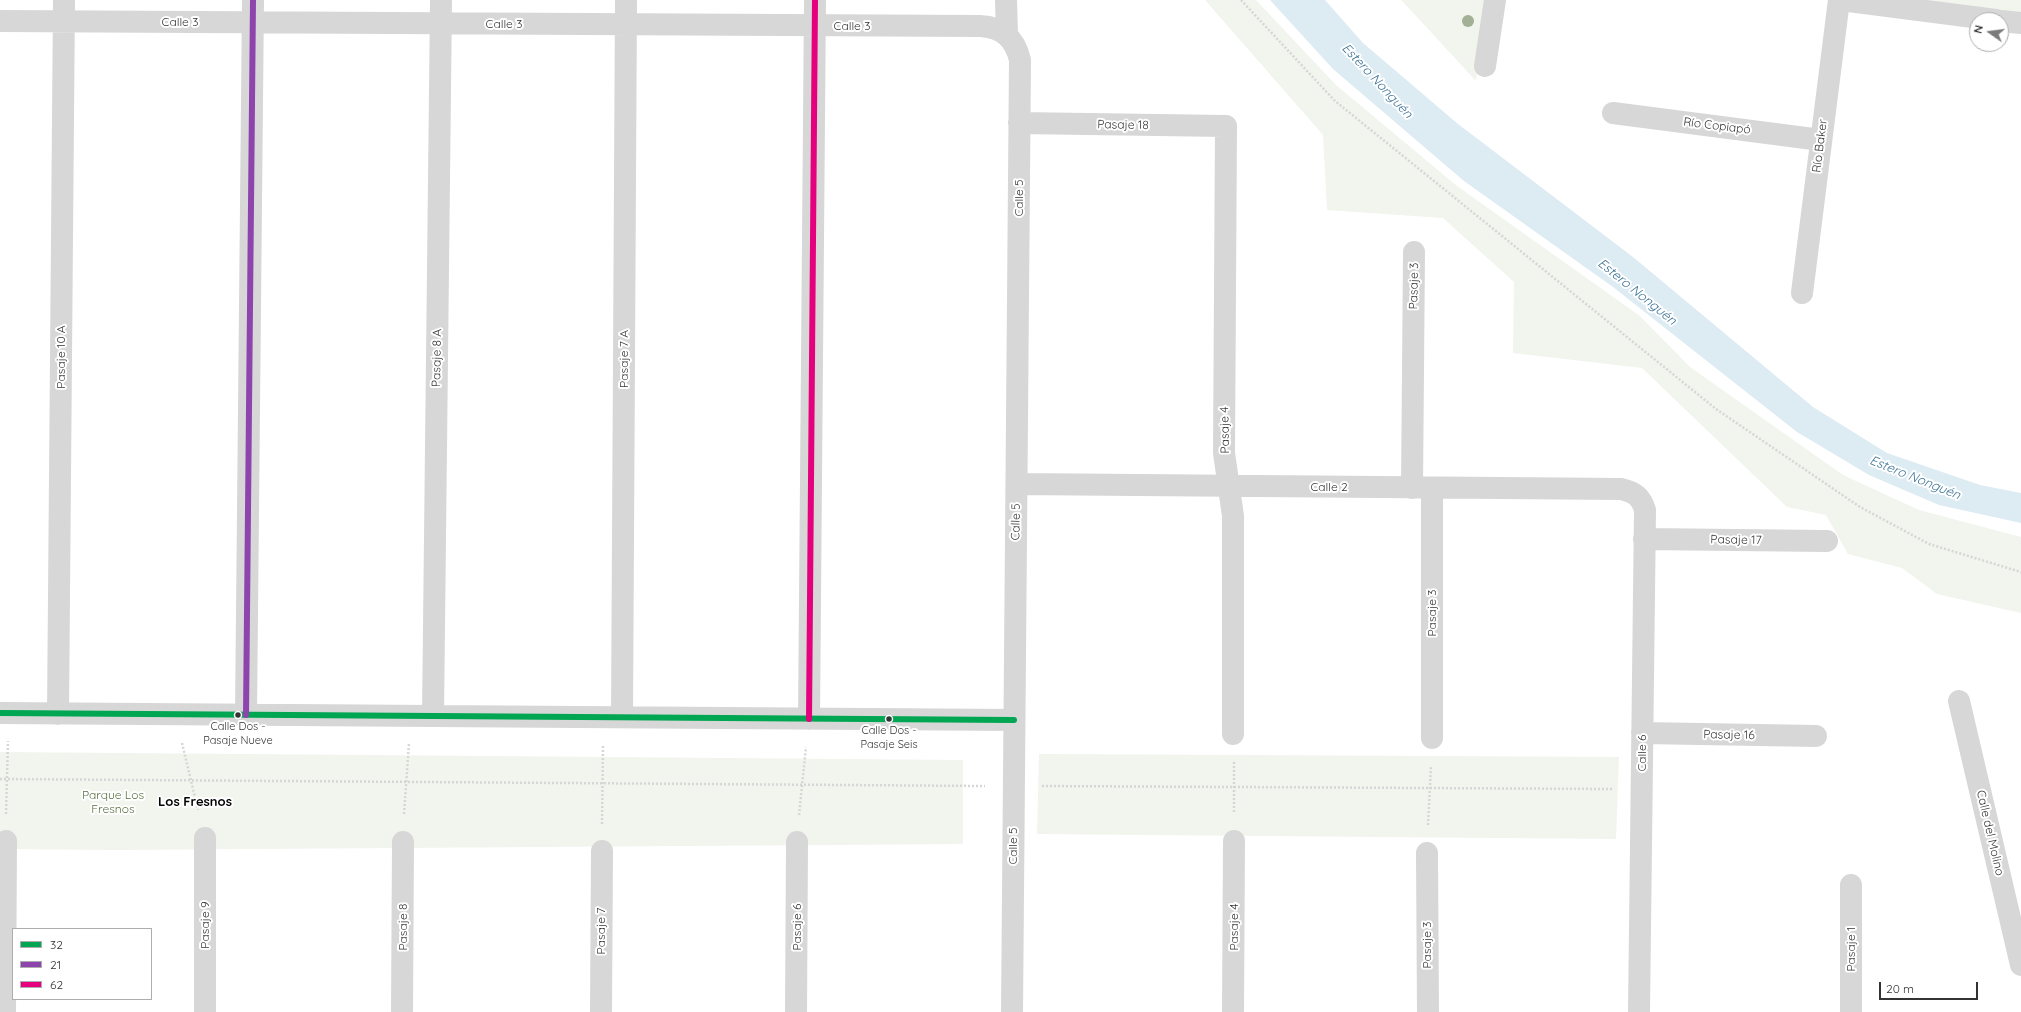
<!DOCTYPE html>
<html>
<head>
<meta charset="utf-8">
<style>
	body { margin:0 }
	#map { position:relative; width:2021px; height:1012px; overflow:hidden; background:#fff; font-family:Quicksand,sans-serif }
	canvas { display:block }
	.legend { position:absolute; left:12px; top:928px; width:140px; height:72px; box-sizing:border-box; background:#fff; border:1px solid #adadad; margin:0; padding:5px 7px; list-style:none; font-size:12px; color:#333 }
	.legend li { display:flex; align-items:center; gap:8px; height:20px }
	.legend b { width:20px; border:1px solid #adadad }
	.north { position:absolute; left:1969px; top:12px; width:40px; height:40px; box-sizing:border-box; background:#fff; border:1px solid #adadad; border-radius:50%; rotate:284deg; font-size:11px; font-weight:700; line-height:16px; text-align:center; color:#333 }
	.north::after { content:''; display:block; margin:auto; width:14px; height:18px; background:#7a7a7a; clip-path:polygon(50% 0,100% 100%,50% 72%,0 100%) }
	.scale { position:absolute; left:1879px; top:982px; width:99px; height:18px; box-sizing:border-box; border:2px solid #333; border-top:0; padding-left:5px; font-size:12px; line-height:14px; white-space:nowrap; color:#333; -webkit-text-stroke:3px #fff; paint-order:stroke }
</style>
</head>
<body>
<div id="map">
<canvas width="2021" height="1012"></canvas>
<ul class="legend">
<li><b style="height:5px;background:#00a651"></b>32</li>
<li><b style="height:5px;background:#8e44ad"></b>21</li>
<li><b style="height:5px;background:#e5007d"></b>62</li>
</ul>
<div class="north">N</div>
<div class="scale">20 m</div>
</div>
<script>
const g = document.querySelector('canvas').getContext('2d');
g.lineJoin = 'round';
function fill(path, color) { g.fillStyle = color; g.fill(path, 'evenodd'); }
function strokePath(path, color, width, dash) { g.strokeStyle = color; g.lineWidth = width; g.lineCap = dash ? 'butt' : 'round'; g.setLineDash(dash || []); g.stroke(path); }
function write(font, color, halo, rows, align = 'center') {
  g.font = font + ' Quicksand,sans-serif'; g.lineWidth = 4; g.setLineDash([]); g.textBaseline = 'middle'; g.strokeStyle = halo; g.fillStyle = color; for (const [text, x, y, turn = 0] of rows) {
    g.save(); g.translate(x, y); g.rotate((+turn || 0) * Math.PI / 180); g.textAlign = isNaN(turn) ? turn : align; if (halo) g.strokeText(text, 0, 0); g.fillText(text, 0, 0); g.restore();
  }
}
fill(new Path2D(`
	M1205,0H1256L1336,85L1457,186L1640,316L1690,367L1843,475L1919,510L2021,537V613L1937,594L1902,568L1848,554L1826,515L1787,507L1642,368L1513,353L1514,282L1443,218L1327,210L1323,135Z
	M1401,0H1487L1476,81L1405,4Z
	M1913,0H2021V13Z
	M0,752L963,760V844L116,850L0,849Z
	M1039,754L1619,757L1616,839L1037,834Z`), '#f1f5ed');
fill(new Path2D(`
	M1270,0H1325L1363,43L1458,124L1633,257L1813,407L1887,453L1980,485L2021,493V523L1939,505L1869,475L1797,432L1613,287L1464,181L1333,69Z`), '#ddebf3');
strokePath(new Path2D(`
	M1241,0L1335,101L1716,409L1860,507L1929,544L2021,572
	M182,743L198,810
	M1234,762V813
	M0,779L985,786
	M1042,786L1613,789
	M6,814L8,741
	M404,814L409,743
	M799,815L806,747
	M602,824L603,745
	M1428,825L1431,766`), '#d6d6d6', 2.5, [2, 2]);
strokePath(new Path2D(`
	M1006,0L1007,35
	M1841,0L1996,20
	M0,21L980,26C1003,27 1015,39 1020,60L1012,1012
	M2001,21L2021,23
	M1485,66L1495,0
	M1613,113L1821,140
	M1019,123L1226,126L1224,453L1233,516V734
	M1802,293L1839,0
	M1017,484L1621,489C1635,492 1641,497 1645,510L1639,1012
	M1412,488L1414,252
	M1432,488V738
	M1644,539L1827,541
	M1959,701L2021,965
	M0,713L1014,720
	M58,714L64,0
	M246,715L253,0
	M433,716L441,0
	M622,717L626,0
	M809,719L815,0
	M1642,733L1816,736
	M1427,853L1428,1012
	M5,1012L6,841
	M205,1012V838
	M402,1012L403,842
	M601,1012L602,851
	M796,1012L797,842
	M1233,1012L1234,841
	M1851,1012V885`), '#d7d7d7', 22);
strokePath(new Path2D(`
	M0,713L1014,720`), '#00a651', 6);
strokePath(new Path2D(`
	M246,715L253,0`), '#8e44ad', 6);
strokePath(new Path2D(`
	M809,719L815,0`), '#e5007d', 6);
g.fillStyle = '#a2b095';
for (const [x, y] of [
	[1468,21]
]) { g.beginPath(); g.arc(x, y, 6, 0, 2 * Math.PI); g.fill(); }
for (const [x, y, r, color] of [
	[238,715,3.5,"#333"],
	[889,719,3.5,"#333"]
]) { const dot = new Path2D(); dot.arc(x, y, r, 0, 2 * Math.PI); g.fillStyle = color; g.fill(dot); strokePath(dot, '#fff', 1.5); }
write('11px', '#333', '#fff', [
	["Calle Dos -",238,727],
	["Pasaje Nueve",238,741],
	["Calle Dos -",889,731],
	["Pasaje Seis",889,745]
]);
write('12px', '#333', '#fff', [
	["Calle 3",180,22],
	["Calle 3",504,24],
	["Calle 3",852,26],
	["Pasaje 18",1123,125,1],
	["Río Copiapó",1717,126,7],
	["Río Baker",1820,146,-83],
	["Calle 5",1019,198,-90],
	["Pasaje 3",1414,286,-89],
	["Pasaje 10 A",61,357,-90],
	["Pasaje 8 A",437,358,-89],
	["Pasaje 7 A",624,359,-90],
	["Pasaje 4",1225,430,-91],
	["Calle 2",1329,487],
	["Calle 5",1016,522,-89],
	["Pasaje 17",1736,540,1],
	["Pasaje 3",1432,613,-90],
	["Pasaje 16",1729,735,1],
	["Calle 6",1642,753,-90],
	["Calle del Molino",1990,833,77],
	["Calle 5",1013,846,-90],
	["Pasaje 9",205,925,-90],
	["Pasaje 8",403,927,-90],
	["Pasaje 6",797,927,-90],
	["Pasaje 4",1234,927,-90],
	["Pasaje 7",601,931,-90],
	["Pasaje 3",1427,945,-90],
	["Pasaje 1",1851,949,-90]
]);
write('12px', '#56703f', '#fff', [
	["Parque Los",113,795],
	["Fresnos",113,809]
]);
write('italic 13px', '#3f7597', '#fff', [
	["Estero Nonguén",1377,81,47],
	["Estero Nonguén",1637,292,39],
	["Estero Nonguén",1915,478,22]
]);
write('bold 13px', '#000', '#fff', [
	["Los Fresnos",195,802]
]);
</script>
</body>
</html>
